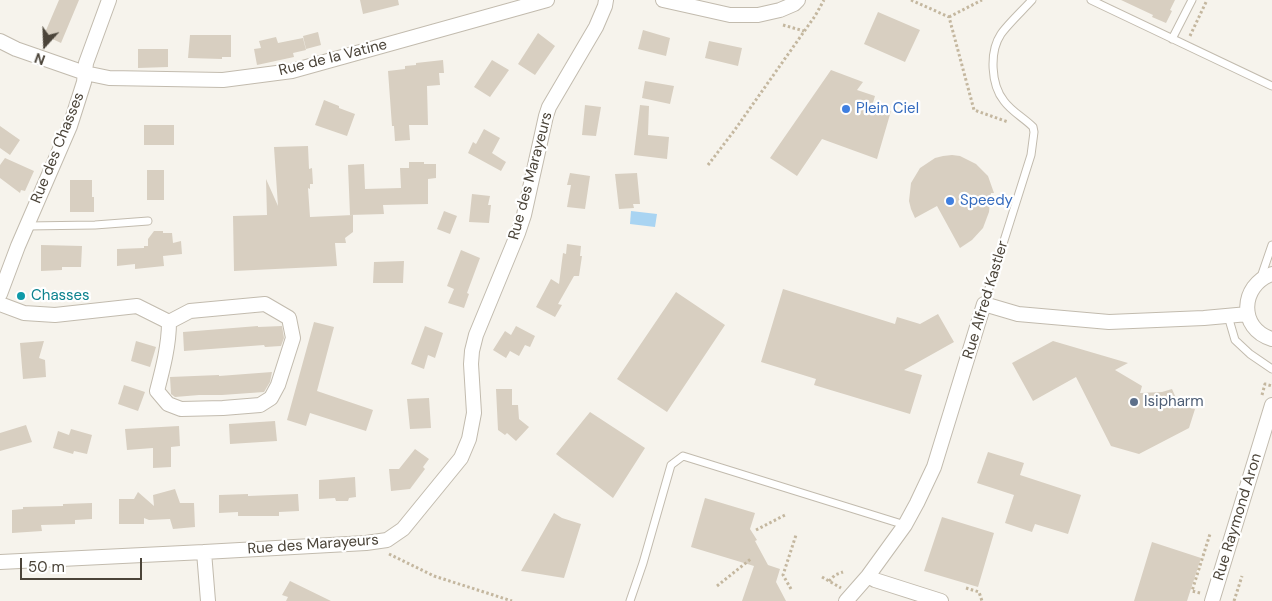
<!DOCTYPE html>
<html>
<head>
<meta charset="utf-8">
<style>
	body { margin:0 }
	#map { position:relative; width:1272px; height:601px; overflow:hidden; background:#f6f3ec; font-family:"DM Sans",sans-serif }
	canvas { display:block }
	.north { position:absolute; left:20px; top:20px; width:50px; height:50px; -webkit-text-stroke:4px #fff; paint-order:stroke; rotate:200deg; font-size:14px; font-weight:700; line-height:20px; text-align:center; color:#4b4439 }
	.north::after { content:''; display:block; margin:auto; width:18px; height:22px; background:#4b4439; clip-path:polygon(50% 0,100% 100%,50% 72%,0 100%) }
	.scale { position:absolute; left:20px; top:558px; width:122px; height:22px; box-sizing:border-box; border:2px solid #4b4439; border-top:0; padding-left:6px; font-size:15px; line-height:18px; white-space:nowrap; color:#4b4439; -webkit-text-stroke:4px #fff; paint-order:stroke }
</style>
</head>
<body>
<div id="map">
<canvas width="1272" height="601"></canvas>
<div class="north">N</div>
<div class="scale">50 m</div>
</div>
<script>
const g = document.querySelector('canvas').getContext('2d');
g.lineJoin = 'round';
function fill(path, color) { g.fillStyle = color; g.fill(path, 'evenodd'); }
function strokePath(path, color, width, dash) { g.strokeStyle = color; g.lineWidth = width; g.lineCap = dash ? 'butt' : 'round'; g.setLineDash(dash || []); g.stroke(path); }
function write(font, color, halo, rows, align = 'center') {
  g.font = font + ' "DM Sans",sans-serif'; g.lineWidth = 4.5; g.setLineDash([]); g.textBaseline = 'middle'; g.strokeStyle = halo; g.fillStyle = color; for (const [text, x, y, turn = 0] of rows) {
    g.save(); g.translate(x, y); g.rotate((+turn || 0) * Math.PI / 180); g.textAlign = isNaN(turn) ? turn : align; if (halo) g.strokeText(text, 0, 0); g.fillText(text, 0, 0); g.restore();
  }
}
fill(new Path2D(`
	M631,211L657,214L655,227L630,224Z`), '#a9d4f2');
fill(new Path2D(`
	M59,0H79L61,43L44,35Z
	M360,0H398L399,5L363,14Z
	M1121,0H1175L1170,10L1172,11L1166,23L1152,17L1153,15Z
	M878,12L920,30L905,62L864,44Z
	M643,30L670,38L666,56L638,49Z
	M318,32L321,45L306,49L303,36Z
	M538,33L555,46L535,75L518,64Z
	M190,35H231V57H222V59L188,58Z
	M276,37L278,43L303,38L306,50L293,53L294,57L257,65L254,49L261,48L259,41Z
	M709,41L742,48L738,66L705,58Z
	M138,49H168V67L138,68Z
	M443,60L444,73H439L440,85L427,86L428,125H409L410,140L395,141L394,126H392L388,71L405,69V66L416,65V63Z
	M492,60L509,70L490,97L474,87Z
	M831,70L863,82L857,90L875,96L872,106L891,111L877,159L822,139L797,176L770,158Z
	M645,81L674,86L670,104L642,98Z
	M324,100L339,106V108L355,114L347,136L315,125Z
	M585,105L601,107L596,136L582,135Z
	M640,105L649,106L648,135L669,137L667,159L634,155Z
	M144,125H174V145H144Z
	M0,126L20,140L10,155L0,148Z
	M484,129L500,138L492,153L506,162L501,171L468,153L473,142L476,144Z
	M308,146L309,169L312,168L313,184H310V189L308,188L310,217L353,215V232L345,238L346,243H335L337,266L234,271L233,216L267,215L266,179L278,206L274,147Z
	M952,155L960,156L976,164L988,176L994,193H991L989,212L983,228L972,240L960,248L937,206L915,218L911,209L909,201L911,183L920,168L935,158L943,156Z
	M5,158L34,171L25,191L21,190L20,193L0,178V165Z
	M409,162H424V164H436V178L428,179V204L383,205L384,214L350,215L348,165L364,164L365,189L401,188L400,168H409Z
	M147,170H164V200H147Z
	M570,173L590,176L585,209L567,207L571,185H567Z
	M637,173L640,204H633L634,208L619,209L615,174Z
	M70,180H92V197H94V212H70Z
	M472,194L490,196L488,205H491L489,223L469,222Z
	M444,211L457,216L450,234L437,229Z
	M154,231H163V233H172L173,243L181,241L182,254L163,256L164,266L135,269V264L117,266V249L144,248V246H148V239Z
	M567,244L581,246L580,256H582L579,276H574L558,304L562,305L555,317L536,307L551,279L559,284L563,253L566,254Z
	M41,245L82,246L81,267H62V270L41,271Z
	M461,250L480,258L467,293L469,294L464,308L448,303L454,289L447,286Z
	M404,261L403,283H373L374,262Z
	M783,289L895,324L897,317L920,324L938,314L954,342L904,370L922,375L910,414L814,385L816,379L761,362Z
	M676,292L725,325L667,412L617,379Z
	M314,322L334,327L317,391L373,410L366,431L310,413L306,426L287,420Z
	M258,326V327L282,326L284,338L281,346L265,347L264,345L184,351L183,332Z
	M425,326L443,333L435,358L428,355L424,369L411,364Z
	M516,326L535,336L530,347L525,345L519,356L510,351L506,358L493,350L505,331L511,335Z
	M44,341L39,358L45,360L46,377L23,379L20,343Z
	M136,341L156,347L150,367L131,361Z
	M1053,341L1128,363L1115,370L1142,386L1140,393L1162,392L1172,389L1179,405L1195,409L1189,428L1139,454L1111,446L1076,377L1033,401L1012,363Z
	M272,372L270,382L264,392L222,395H199L175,397L171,394L170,377L219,375V376Z
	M124,385L145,392L138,411L118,404Z
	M496,389H512V405H518L519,419L529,427L516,441L507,433L505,435L498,430Z
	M429,398L431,428L410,429L407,399Z
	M590,412L645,448L613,498L556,454Z
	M275,421L277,441L230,444L229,424Z
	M26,425L32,442L0,451V433Z
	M179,426L180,446L171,447V467L153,468V448L127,450L125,429Z
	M71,429L92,435L87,454L74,451L73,454L53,448L58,431L69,435Z
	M415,449L429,459L423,467L425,469L410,489L391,491L389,469H399Z
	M988,452L1024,463L1020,475L1081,495L1068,534L1035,524L1032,532L1005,523L1014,495L977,483Z
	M355,477L356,497L349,498L348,501H336L335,498L319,499V480Z
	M175,489L180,503H194L195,527L173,529L170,519L149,520L144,518V524H119V499H134L138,492L154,506L153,495Z
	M248,494V496L298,494L299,511L279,512V516H238V512L219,513V495Z
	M705,498L755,513L750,529L757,540L755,541L768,565L780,569L776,582L786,601H742L754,566L691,547Z
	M92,503V519L75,520V524L41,525L42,531L12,533V510L23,509V507L63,506V504Z
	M554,513L562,518L581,524L564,578L521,571Z
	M942,517L994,533L978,587L924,571Z
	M1152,542L1201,558L1187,601H1134Z
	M290,581L331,601H286L288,597L282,595Z`), '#d8cfc1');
const lane = new Path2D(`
	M1091,0L1272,86
	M1172,39L1192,0
	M27,226L95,225L148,221
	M1261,277L1272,245
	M984,304L1031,155L1034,132L1033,127C1024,118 1011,111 1004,101C991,85 989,52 1001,34C1008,24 1023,10 1032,0
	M1228,316L1235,340L1250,354L1272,369
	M630,601L643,563L671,465L683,456L905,525`);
const street = new Path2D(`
	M663,0L730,15H758L780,10L794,4L798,0
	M0,41L16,49L85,73L109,78L223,80L292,71L547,0
	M1272,274C1240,285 1238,329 1272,339
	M0,294L18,246L70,126L84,82L86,63L109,0
	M0,304L24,313L55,315L137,306L169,322
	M265,304L289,318L293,338L278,385L271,398L260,405L223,408L181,409L168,404L157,391C163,368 169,345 169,322L190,311Z
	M204,552L208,601
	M0,562L204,552L366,543L387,540L403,529L461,458L469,439L474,413L471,364L472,351L476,335L518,233L524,215L546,116L549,107L596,27L605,6L606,0
	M868,576L875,580L941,601
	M846,601L868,576L905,525L917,503L934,467L984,304L1018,314L1109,322L1204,318L1248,314
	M1212,601L1272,405`);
strokePath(lane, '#c2bbae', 9);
strokePath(street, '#c2bbae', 16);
strokePath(new Path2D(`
	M911,0L949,17L974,110L1008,122
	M949,17L982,0
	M783,25L804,31
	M1190,36L1207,0
	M708,165L734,131L815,16L824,0
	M1262,395L1265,384L1272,386
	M756,530L785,515
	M389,554L434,576L512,601
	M822,577L841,588
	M829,581L835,575L843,572
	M717,586L752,558
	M966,588L979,592L982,601
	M791,589L783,575L796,535
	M1200,593L1192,591L1210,534
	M1234,601L1242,576`), '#c4b79f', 3, [2.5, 2.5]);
strokePath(lane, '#fff', 7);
strokePath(street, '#fff', 14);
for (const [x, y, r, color] of [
	[846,109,5,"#3f7fe0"],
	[950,201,5,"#3f7fe0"],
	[21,296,5,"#0f9aa8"],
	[1134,402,5,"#5c6f8a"]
]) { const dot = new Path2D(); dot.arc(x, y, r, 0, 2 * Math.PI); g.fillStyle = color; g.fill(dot); strokePath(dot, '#fff', 2); }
write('15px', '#4b4439', '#fff', [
	["Rue de la Vatine",333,58,-14],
	["Rue des Chasses",58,148,-68],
	["Rue des Marayeurs",531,176,-75],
	["Rue Alfred Kastler",986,300,-73],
	["Rue Raymond Aron",1238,517,-73],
	["Rue des Marayeurs",313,545,-4]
]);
write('15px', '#366cbe', '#fff', [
	["Plein Ciel",856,109],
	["Speedy",960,201]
], 'left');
write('15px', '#0d838f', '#fff', [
	["Chasses",31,296]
], 'left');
write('15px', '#4e5e75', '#fff', [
	["Isipharm",1144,402]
], 'left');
</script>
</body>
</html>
